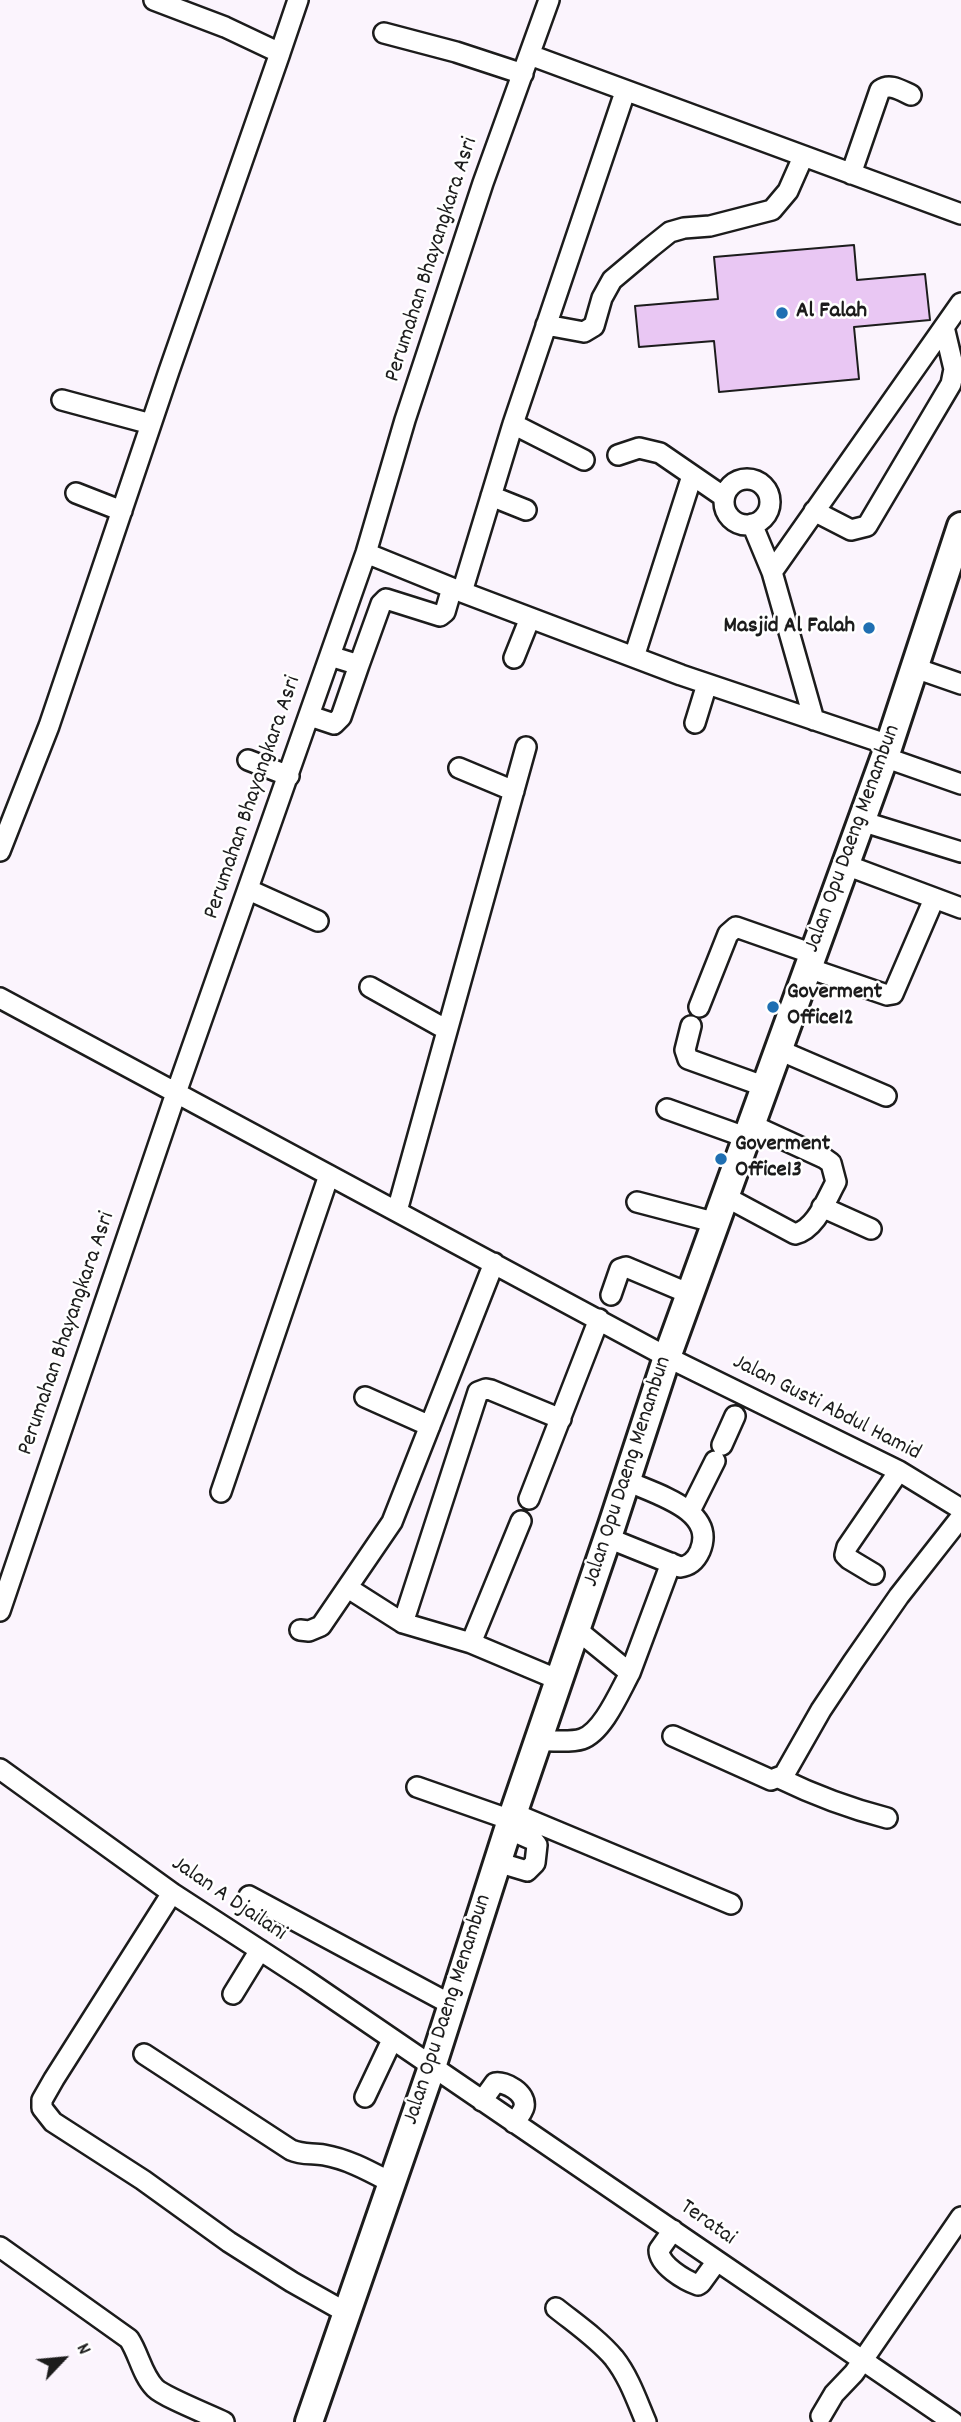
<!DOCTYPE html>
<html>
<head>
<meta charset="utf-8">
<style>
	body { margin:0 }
	#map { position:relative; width:961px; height:2422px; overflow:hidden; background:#fbf4fd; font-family:Dekko,sans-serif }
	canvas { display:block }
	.north { position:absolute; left:28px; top:2324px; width:70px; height:70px; -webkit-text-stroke:5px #fff; paint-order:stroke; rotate:64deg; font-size:19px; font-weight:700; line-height:28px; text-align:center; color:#1c1c1c }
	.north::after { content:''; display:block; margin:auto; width:24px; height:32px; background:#1c1c1c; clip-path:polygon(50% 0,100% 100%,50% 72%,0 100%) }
</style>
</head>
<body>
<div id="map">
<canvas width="961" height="2422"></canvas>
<div class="north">N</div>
</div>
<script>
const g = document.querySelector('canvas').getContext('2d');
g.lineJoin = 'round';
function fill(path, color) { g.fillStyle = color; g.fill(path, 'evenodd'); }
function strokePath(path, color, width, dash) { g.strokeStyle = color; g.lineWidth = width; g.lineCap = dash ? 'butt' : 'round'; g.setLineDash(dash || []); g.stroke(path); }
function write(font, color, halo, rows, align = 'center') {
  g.font = font + ' Dekko,sans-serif'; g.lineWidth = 5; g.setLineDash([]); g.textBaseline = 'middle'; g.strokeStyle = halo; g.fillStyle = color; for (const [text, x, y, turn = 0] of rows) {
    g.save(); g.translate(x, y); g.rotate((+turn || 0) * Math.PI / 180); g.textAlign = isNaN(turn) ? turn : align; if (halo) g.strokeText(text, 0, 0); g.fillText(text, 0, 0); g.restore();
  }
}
const building = new Path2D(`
	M854,245L857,280L925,274L930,320L854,327L859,379L719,392L714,341L639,347L635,306L718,299L714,257Z`);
fill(building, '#e9c7f3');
strokePath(building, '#1c1c1c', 2);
const minor = new Path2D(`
	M384,33L456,52L523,74
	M280,53L298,0
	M530,55L961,214
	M851,174L880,90C890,83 900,90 911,95
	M546,325L584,332L594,326L602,298L612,280L650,248L670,232L684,228L710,226L772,210L788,191L803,157
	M62,400L151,424
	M513,424L584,460
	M618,455L639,448L660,453L724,497
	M724 502a23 23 0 1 1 46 0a23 23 0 1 1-46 0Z
	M76,493L122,511
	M491,496L526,510
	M814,511L851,530L867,526L951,384L954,369L944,327
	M752,524L772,572
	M366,553L462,592L681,675L889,745
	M462,592L513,424L625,92
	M634,657L692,476
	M514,658L530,618
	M359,665L381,604L386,599L440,616L445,612L452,588
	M915,668L961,684
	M310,716L334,724L341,717L359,665L330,656
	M814,720L772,572L961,303
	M695,723L707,684
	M884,757L961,784
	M248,760L289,776
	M459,768L514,791
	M861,821L961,852
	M0,851L49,726L169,371L280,53L225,27L154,0
	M846,865L961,908
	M249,890L318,921
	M808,968L887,995L893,994L934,899
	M370,987L447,1030
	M0,998L667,1357L899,1471L961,1509
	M699,1007L728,934L736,927L813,954
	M691,1026L685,1050L688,1059L766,1087
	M779,1050L886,1096
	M667,1109L748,1138
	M726,1197L795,1234C816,1229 826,1200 836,1182L831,1163L824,1158L752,1125
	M637,1202L717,1223
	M822,1207L871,1229
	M397,1211L526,747
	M611,1295L620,1269L626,1267L690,1294
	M365,1397L430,1426
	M722,1445L735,1416
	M221,1492L329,1175
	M529,1499L599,1319
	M690,1511L715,1461
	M521,1521L471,1643L559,1680
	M608,1538L680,1567C690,1566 696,1560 700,1551C717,1510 655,1494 627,1481
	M874,1574L849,1559L845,1555L847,1547L899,1471
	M348,1588L403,1623L471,1643
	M0,1611L176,1093L366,553L405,420L483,183L549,0
	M403,1623L478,1392L486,1389L491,1390L561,1419
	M300,1630L309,1631L321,1626L392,1522L494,1263
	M630,1673L671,1563
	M673,1736L771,1780L784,1775L821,1710L853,1662L899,1596L961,1517
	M538,1741C552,1740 570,1743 582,1739C603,1732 620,1691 630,1673L576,1629
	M0,1769L172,1893L306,1980L953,2422
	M779,1778C814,1795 848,1808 887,1818
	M417,1787L511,1820
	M513,1813L731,1904
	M497,1862L527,1871L535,1863L537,1845L533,1840L508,1829
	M172,1893L54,2079L42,2100V2108L53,2122L143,2180L229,2242L292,2282L347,2313
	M249,1896L452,2005
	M233,1994L260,1950
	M144,2054L291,2150C302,2155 312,2153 324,2155C348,2159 371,2172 392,2183
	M365,2097L392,2040
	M482,2101L495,2083C505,2081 527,2093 524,2107C523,2112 517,2119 514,2123
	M673,2230L659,2250C659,2265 684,2280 698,2285L701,2283L717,2261
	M0,2247L129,2339C139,2354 142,2375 155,2388C164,2397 210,2415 224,2422
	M556,2308C576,2324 598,2339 614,2358C629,2377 637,2401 646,2422
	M821,2416L834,2394L854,2373L961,2217`);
const highway = new Path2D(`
	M309,2422L432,2067L511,1820L612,1525L667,1357L889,745L961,526`);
strokePath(minor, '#1c1c1c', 24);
strokePath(highway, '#1c1c1c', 32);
strokePath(minor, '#fff', 19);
strokePath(highway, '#fff', 26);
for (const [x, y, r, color] of [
	[782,313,7,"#1f6fb2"],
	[869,628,7,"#1f6fb2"],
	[773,1007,7,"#1f6fb2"],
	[721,1159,7,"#1f6fb2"]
]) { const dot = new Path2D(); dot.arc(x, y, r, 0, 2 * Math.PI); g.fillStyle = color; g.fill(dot); strokePath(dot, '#fff', 2.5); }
write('23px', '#1c1c1c', '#fff', [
	["Perumahan Bhayangkara Asri",433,260,-72],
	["Perumahan Bhayangkara Asri",254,798,-71],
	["Jalan Opu Daeng Menambun",854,839,-70],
	["Perumahan Bhayangkara Asri",68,1334,-71],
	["Jalan Gusti Abdul Hamid",826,1409,27],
	["Jalan Opu Daeng Menambun",629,1472,-72],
	["Jalan A Djailani",228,1900,34],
	["Jalan Opu Daeng Menambun",449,2010,-72],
	["Teratai",707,2224,35]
]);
write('bold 23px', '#1c1c1c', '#fff', [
	["Al Falah",796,313],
	["Masjid Al Falah",855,628,"right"],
	["Goverment",787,994],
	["Office12",787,1020],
	["Goverment",735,1146],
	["Office13",735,1172]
], 'left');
</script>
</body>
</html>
